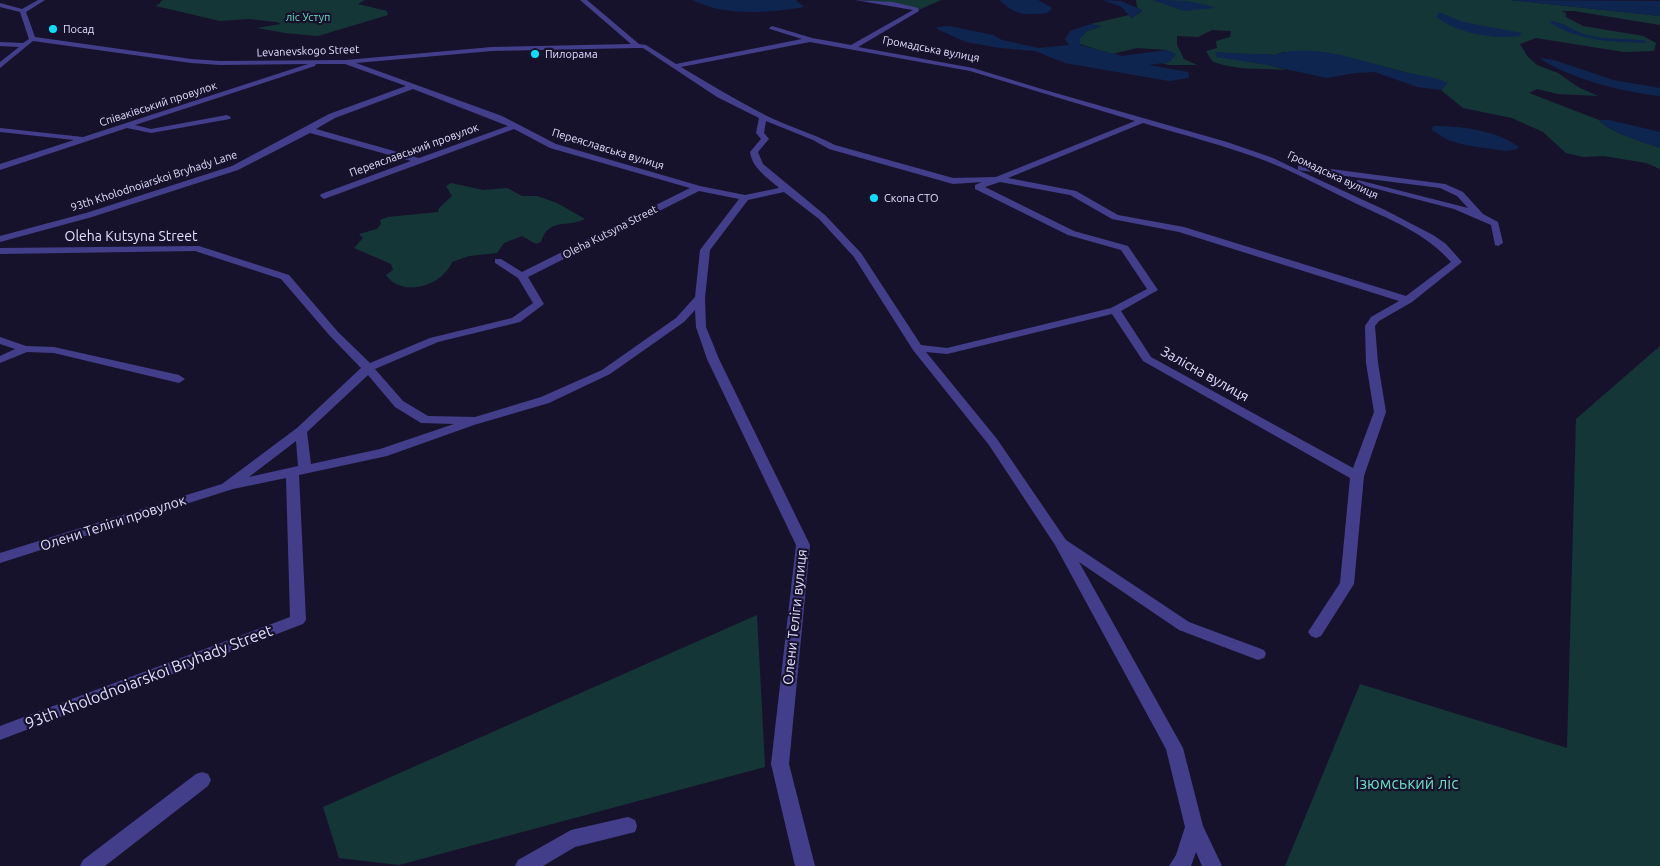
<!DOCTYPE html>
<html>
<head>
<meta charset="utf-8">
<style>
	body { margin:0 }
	canvas { display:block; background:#17122c }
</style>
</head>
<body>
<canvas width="1660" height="866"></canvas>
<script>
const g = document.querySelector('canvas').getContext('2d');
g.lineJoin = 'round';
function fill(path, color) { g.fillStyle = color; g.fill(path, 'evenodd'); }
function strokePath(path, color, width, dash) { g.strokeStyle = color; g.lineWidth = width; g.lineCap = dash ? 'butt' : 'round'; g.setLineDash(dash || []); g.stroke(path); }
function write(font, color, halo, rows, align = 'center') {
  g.font = font + ' Ubuntu,sans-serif'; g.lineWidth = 4.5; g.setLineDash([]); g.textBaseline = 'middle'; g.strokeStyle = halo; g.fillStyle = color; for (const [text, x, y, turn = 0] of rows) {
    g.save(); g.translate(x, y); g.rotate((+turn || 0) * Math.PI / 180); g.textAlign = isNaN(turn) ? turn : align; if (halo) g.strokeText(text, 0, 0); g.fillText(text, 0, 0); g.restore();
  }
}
fill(new Path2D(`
	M163,0H365L358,4L387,11L388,15L318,36L285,33L257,28L281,24L277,22L249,19L220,21L156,6Z
	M864,0H941L916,11V9Z
	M1136,0H1510L1660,16V25L1574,11H1561L1566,13V17L1583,26L1643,36L1656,43L1654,51L1624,52L1536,38L1520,44L1528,57L1537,65L1558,73L1578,87L1598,96L1558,94L1537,89L1529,93L1599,120C1610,133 1644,142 1660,148V169L1646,163L1604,156L1583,157L1566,153L1543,132L1512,118L1463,108L1441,90L1447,83L1362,61L1320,52H1283L1275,55L1255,54L1268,65L1287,70C1262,68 1235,71 1212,61L1206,51L1217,48L1216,41L1230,37L1231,31L1212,30L1198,37L1177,36V45L1184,59L1197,65H1169L1161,63L1170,62L1167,50L1137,48L1112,54L1080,44V38L1087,31L1100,27L1091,24L1129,15L1132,18L1142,11L1137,7Z
	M451,183L483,190L507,188L522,196H537L557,203L585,219C568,228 548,217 541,242L536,244L522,236L504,243L497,253L469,256L452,262C443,285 403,299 386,275L393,270L391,264L354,248L363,238L359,234L377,229L381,224L380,220L388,217L438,212L439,208L452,196L446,186Z
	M1660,346V866H1285L1360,684L1567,748L1576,419Z
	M757,615L765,767L399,865L339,858L323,807Z`), '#153636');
fill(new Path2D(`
	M692,0H796L804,7C777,12 745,14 718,9C709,7 700,3 692,0Z
	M999,0H1038L1052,8L1047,13C1024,15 1017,16 999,0Z
	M1102,0L1121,1L1142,10L1132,18L1120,6Z
	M1152,0C1174,0 1194,0 1215,8L1184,11Z
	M1510,0L1660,1V16Z
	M1439,12L1463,22L1522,33L1520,36C1494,40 1457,33 1436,17Z
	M1553,21C1563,23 1570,28 1579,32C1596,40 1621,38 1640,40L1646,41V43C1613,42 1577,41 1549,22Z
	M1091,24L1102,26L1087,31L1080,38V45L1122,56L1167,50L1176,54L1170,62L1149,65L1188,72L1189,78L1169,81L1065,63L1035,51L1000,48L966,42L937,29V27L949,26L993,35L1002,40L1039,48L1069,45L1065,39L1070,31Z
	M1215,52L1275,55C1311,42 1361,61 1396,70C1414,75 1431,75 1448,83L1441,90L1417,87L1375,72L1355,73L1327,78L1267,65L1217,57Z
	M1540,58L1554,60L1613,80L1660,88V96C1626,93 1567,78 1540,58Z
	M1599,120H1609L1660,132V148C1644,142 1610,133 1599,120Z
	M1433,126C1461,126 1496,130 1519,147L1517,149L1506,151L1465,145L1448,140L1432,130Z`), '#0e254f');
fill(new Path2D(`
	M38,0H45L26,12L35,37L191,59L220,61L346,60L492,47L631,44L580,0H587L639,44L646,45L676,64L802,39L770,29L769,28L772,26L812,38L851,45L913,10L855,0L893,2L918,8L919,11L858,47L973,68L1045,90L1227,142L1273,158L1298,170V166L1301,165L1445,184L1463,192L1483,214L1498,222L1503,243L1498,246L1495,245L1491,225L1454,209L1354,183L1358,180L1468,208L1457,196L1440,188L1298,170L1385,210L1433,235L1446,244L1462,262L1412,302L1379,321L1375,326L1378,363L1386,412L1364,476L1354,584L1321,636L1316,638L1311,636L1308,632L1340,583L1350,478L1143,361L1112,314L947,354L926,352L997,439L1066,540L1189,622L1264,650L1266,654L1264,658L1258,660L1179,630L1079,562L1183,748L1203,826L1222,866H1202L1196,852L1191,866H1169L1176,855L1185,827L1166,749L1055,545L989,445L913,350L854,257L819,219L784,192L748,200L710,250L705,298L706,327L719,359L810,545L789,764L815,866H795L771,764L796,545L707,359L696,327L695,310L684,322L610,374L549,403L474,425L387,456L299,475L306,620L303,624L0,740V726L290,617L286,478L233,489L0,563V553L222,484L297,428L361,368L330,336L281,279L195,251L0,254V248L199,246L289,275L338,332L370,363L430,338L512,318L533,303L518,278L495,263V259H501L522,272L690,188L550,148L514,129L324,199L320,196L321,194L411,161L310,133L238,170L92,217L0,242V236L86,213L232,166L329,114L406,86L345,64H316L315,66L135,125L151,129L227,115L231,117L230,119L151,133L127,128L0,170V164L74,140L0,132V128L83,137L308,64L220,65L191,63L33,41L0,68V62L19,47L0,46V42L23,43L29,39L20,12L0,7V3L22,9ZM810,42L970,71L1135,121L996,177L953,178L835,145C812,133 787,126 765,115C736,100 709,84 681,67ZM637,48H643L717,97L759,118L756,133L761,139L750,152C752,168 768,178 779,188L745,195L700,186L556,144L502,116L356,63L492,51ZM413,89L508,126L419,158L316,129L335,118ZM766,121L813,140L829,149L953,184L982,182L975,185V189L1068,235L1121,250L1147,289L1111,308L947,348L921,345L861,253L825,215L763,164L758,152L769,139L764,133ZM1143,123C1184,135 1226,146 1266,161C1297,173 1328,190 1359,205C1391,220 1427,234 1451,262L1406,296L1184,227L1118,215L1076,191L1008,178ZM1000,182L1070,195L1112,219L1179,232L1399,301L1371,317L1365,326L1366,363L1374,412L1353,468L1151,357L1121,311L1158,290L1128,246L1074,231L985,187ZM699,191L739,199L700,250L695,297L676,318L602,370L541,397L475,417L428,416L403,401L375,369L438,342L520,322L544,304L528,277ZM368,375L395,407L421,423L454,424L380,449L311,464L307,432ZM296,441L298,466L249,477Z
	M0,337L26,346L54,347L179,375L185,379L179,383L54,353L27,352L0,363V356L15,349L0,344Z
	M202,772L208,774L211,780L208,786L105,866H80L83,860L196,774Z
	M628,817L635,820L637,826L635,832L575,847L543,866H515L518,860L571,830Z`), '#423e8a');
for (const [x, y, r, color] of [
	[53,29,5,"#0ddffb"],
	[535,54,5,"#0ddffb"],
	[874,198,5,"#0ddffb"]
]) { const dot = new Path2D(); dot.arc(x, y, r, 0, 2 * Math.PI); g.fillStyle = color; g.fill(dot); strokePath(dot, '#17122c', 2); }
write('11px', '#69e0c4', '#17122c', [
	["ліс Уступ",308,17]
]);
write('11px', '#e2deff', '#17122c', [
	["Посад",63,29],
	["Пилорама",545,54],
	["Скопа СТО",884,198]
], 'left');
write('11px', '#e2deff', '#17122c', [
	["Громадська вулиця",931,49,11],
	["Levanevskogo Street",308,51,-2],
	["Співаківський провулок",158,104,-18],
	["Переяславська вулиця",608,149,17],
	["Переяславський провулок",414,150,-20],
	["Громадська вулиця",1333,175,25],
	["93th Kholodnoiarskoi Bryhady Lane",154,181,-18],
	["Oleha Kutsyna Street",610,232,-27]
]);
write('14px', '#e2deff', '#17122c', [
	["Oleha Kutsyna Street",131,236],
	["Залісна вулиця",1205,374,29],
	["Олени Теліги провулок",113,523,-18],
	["Олени Теліги вулиця",795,617,-84]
]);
write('16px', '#e2deff', '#17122c', [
	["93th Kholodnoiarskoi Bryhady Street",149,677,-21]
]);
write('16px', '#69e0c4', '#17122c', [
	["Ізюмський ліс",1407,784]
]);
</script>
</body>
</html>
